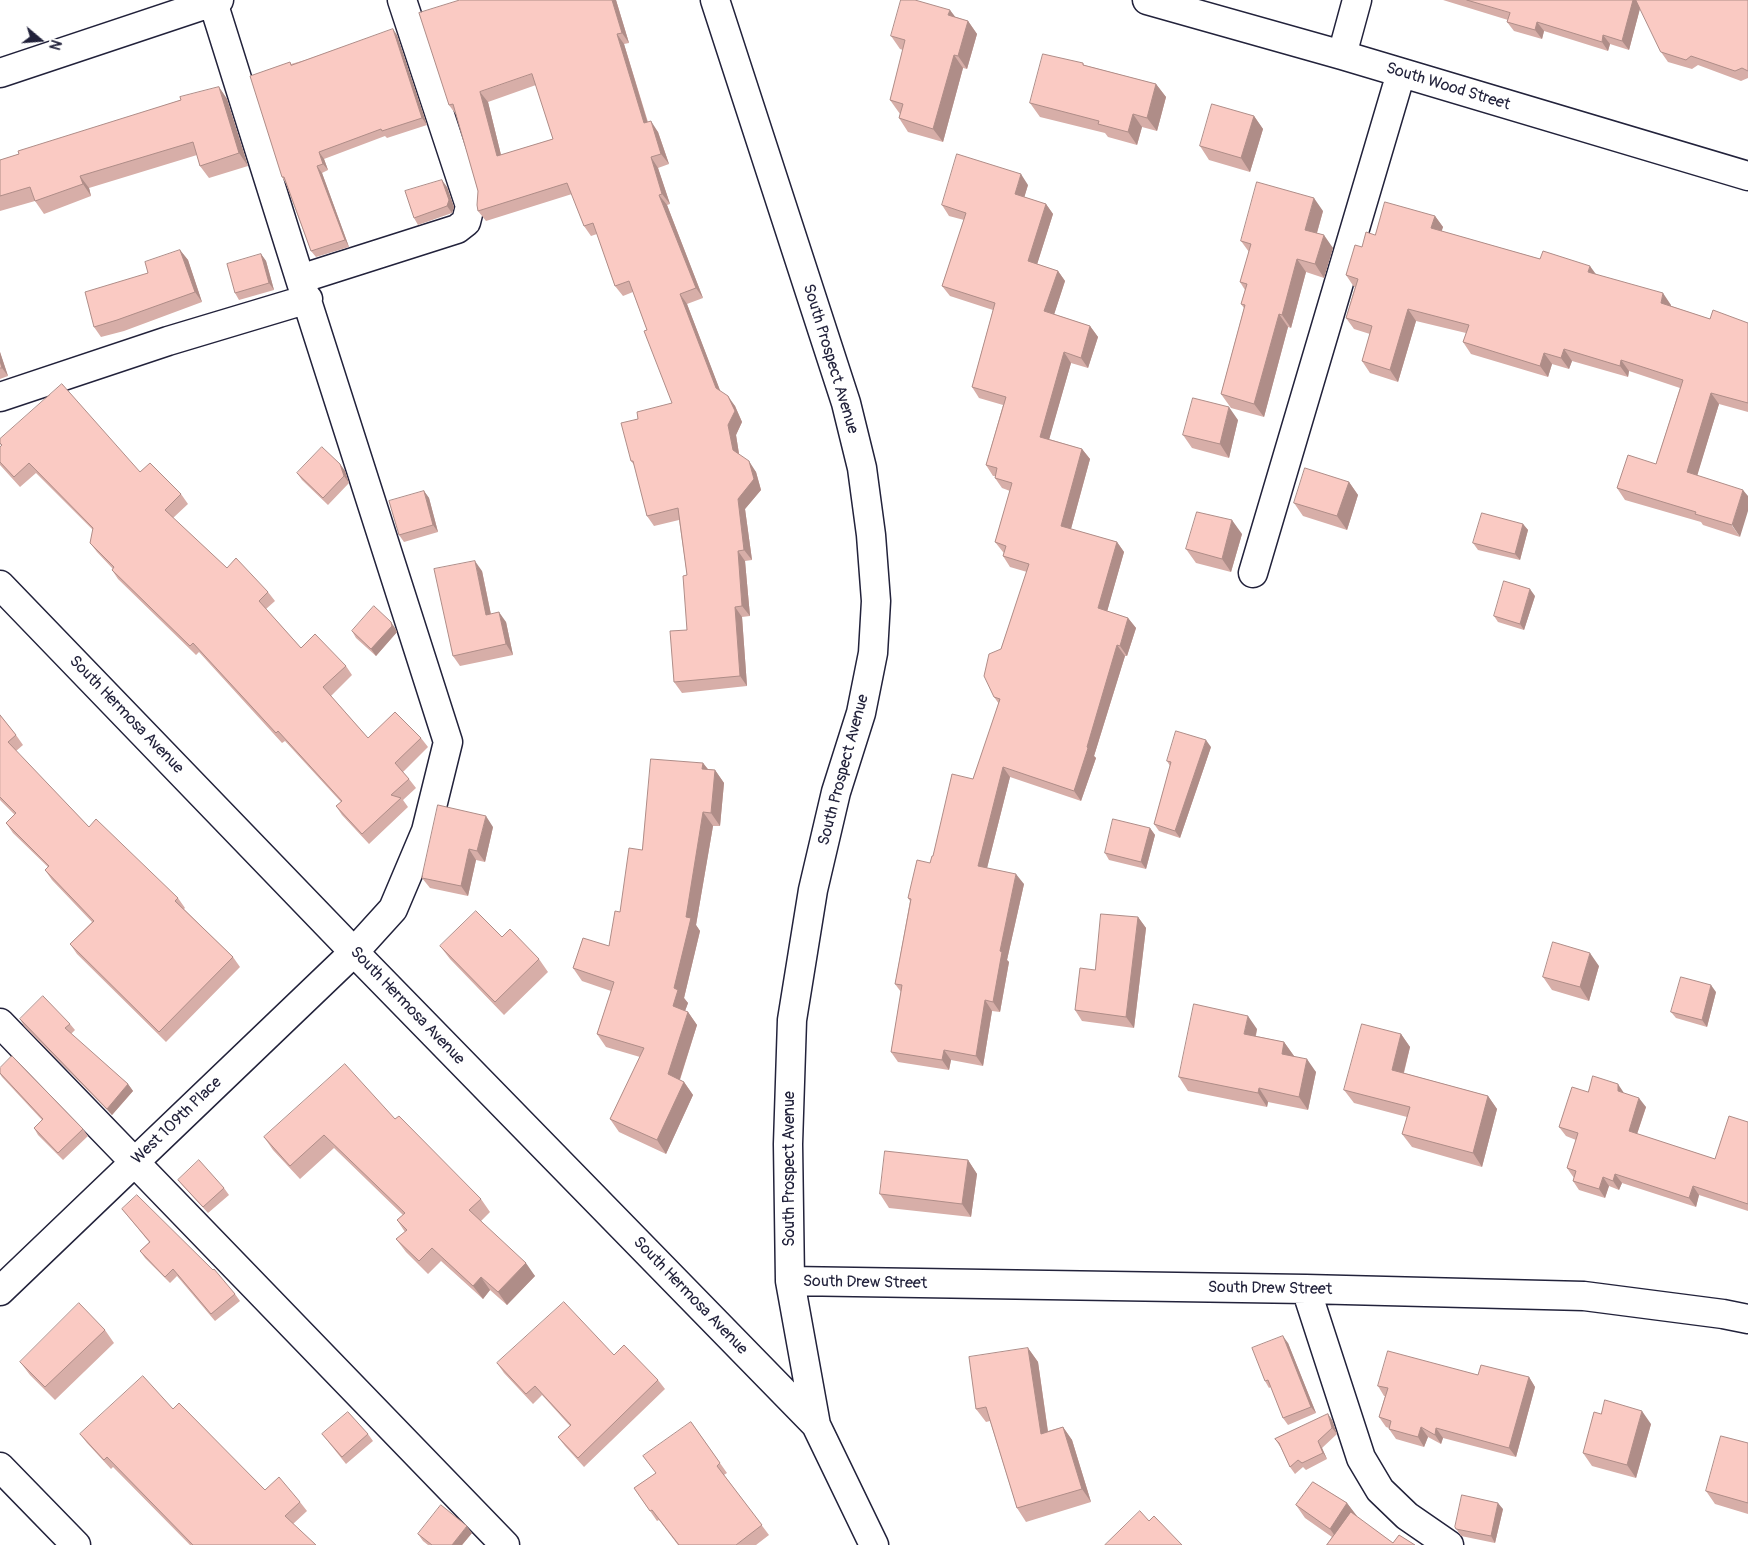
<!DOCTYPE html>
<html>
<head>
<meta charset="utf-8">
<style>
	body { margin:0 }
	#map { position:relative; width:1748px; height:1545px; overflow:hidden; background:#fff; font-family:Pangolin,sans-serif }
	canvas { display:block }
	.north { position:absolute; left:15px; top:15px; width:50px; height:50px; -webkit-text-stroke:4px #fff; paint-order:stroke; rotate:108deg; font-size:14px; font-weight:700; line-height:20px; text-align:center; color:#22223b }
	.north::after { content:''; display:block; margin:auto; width:18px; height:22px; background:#22223b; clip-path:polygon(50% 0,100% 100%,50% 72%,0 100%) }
</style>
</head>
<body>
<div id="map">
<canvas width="1748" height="1545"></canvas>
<div class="north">N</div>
</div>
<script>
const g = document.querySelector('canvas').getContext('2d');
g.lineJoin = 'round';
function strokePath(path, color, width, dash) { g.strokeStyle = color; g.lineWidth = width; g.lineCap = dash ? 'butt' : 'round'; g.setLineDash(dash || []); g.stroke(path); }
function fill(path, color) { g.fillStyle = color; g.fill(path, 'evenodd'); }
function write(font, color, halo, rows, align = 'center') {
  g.font = font + ' Pangolin,sans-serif'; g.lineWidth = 5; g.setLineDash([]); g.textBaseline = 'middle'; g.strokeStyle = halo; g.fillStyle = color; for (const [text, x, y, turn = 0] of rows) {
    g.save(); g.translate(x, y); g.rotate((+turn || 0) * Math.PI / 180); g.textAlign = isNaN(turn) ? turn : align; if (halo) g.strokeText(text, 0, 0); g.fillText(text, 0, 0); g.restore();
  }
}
const minor = new Path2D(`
	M715,0L846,403L862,468L871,535L876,601L873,653L861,713L836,792L813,890L792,1020L788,1144L790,1281L816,1425L874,1545
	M1147,0L1342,55L1748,176
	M1342,55L1357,0
	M0,73L219,0
	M300,279L457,229L466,222L470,206L402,0
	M0,397L168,341L308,299
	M1253,573L1401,73
	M0,585L354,952L816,1425
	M0,1023L505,1545
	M790,1281L1306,1289L1584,1296L1723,1314L1748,1319
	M1306,1289L1361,1458L1380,1490L1407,1516L1449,1545
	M0,1291L354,952L393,909L426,831L448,742L300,279L213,2
	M0,1467L76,1545`);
strokePath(minor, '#22223b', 31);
strokePath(minor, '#fff', 28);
fill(new Path2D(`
	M616,0L629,43L624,44L648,122L658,132L669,164L658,168L670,204L667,205L703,298L687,304L720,391L735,406L742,422L736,435L739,454L756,472L761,490L745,509L752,560L745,561L750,616L742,617L747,686L682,693L674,682L687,630V575L679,520L654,526L647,516L635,466L631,461L638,419L672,403L647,330L633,292L623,296L615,286L597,234L591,236L584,226L572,194L486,221L478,211V191L457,116L449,105ZM536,85L553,139L501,155L488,102Z
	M1443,0H1748V78L1741,81L1698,65L1692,69L1668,62L1661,52L1640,8L1629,50L1610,44L1608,51L1544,31L1542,39L1514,31L1507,22L1508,20Z
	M956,17L968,21L977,34L967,69L963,68L943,142L908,132L899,118L900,114L890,100L903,50L900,49L891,36Z
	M397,35L427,125L387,138L385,136L324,159L328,170L322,173L349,247L316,257L311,251L286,184L282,177L290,62L291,64Z
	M1083,63L1084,65L1156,84L1166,97L1157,131L1142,127L1137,145L1108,137L1105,133L1040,117L1030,103Z
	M219,87L227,99L248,166L209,178L200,166L197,155L89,188L91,196L44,214L35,201L0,211V160L19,154Z
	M1254,116L1263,129L1250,172L1209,160L1200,146Z
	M1028,185L1024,197L1046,204L1053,214L1037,264L1058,271L1065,281L1054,314L1090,326L1098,337L1088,368L1071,363L1049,439L1082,449L1090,459L1071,529L1117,542L1124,552L1107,611L1128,618L1136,628L1127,656H1125L1094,756L1096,758L1081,801L1010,777L987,868L1024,884L1007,960L1009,962L1000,1012L992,1011L983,1066L951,1060L949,1070L898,1062L891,1052L901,992L895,984L910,901L908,898L930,863L973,779L999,704L994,697L1001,649L1027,572L1010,567L1003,556L1004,553L1003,552L995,542L1010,491L1002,488L995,478V476H993L986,465L1003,405L979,398L972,387L993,310L950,296L942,286L964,220L949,216L942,205Z
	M447,187L454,207L452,213L418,225L414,218Z
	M1323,211L1317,233L1333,248L1324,278L1306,272L1291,328L1288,327L1264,417L1231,408L1221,394L1244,308L1241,304L1245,290L1240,282L1249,252L1241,241Z
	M1435,216L1443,227L1441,231L1597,275L1671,305V306L1710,319L1748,323V412L1719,404L1697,475L1740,537L1703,525L1701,522L1625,500L1617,488L1656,464L1680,388L1629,371L1628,377L1572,361L1569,369L1552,364L1548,377L1471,354L1463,342L1466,333L1416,321L1398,382L1370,373L1362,361L1370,334L1354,329L1346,318L1355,287H1354L1346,275L1362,247L1375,235Z
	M180,250L188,260L202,302L124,331L101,337L94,327L148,273Z
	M261,254L266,261L274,290L239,300L235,293Z
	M0,352L8,376L0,379Z
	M1238,420L1229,458L1192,448L1183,435Z
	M0,439L140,472L181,494L188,504L173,518L227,568L268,592L275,601L266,609L301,648L346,666L352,675L331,696L368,738H421L428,747L403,772L409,779L416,788L403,800L408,807L369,844L342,815L336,806L341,802L285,741L282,743L199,652L196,655L118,579L112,570L113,569L97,552L90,543L93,530L36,473L20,487L0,465V447L1,446L0,444Z
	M340,464L345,471L349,483L328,505L302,480L297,473Z
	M1349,482L1358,495L1347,530L1303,516L1294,503Z
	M424,491L429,498L438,532L404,542L399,535Z
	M1523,524L1528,530L1520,560L1478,550L1473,543Z
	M1242,534L1231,572L1196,563L1186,549Z
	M482,571L491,614L506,622L513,655L460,666L453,656Z
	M1535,596L1524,630L1498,622L1494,616Z
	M395,628L397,632L376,656L356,638L352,631Z
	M0,715L16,735L23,745L16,751L89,827L178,898L185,908L184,909L233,957L240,967L166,1042L77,954L70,944L92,922L52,880L45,870L48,867L13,833L6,823L15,815L0,800Z
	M1211,747L1180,838L1159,831L1154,824L1170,766L1167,761Z
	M703,763L708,769L715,770L724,783L720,826H713L696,925L700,931L684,998L688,1003L685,1011L688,1012L697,1025L680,1080L684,1082L693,1095L666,1154L619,1132L610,1119L640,1057L606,1047L597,1034L611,991L582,981L573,968L609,946L620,912L642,850Z
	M493,827L485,862L476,860L468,896L430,888L422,878Z
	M1150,828L1155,835L1146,869L1109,860L1105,853Z
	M1138,917L1146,928L1134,1028L1082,1021L1075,1010L1095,970Z
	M502,937L539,959L548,972L504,1015L450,959L440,946Z
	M1599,966L1589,1001L1552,990L1543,977Z
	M1716,992L1707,1027L1676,1018L1671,1012Z
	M20,1019L70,1024L75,1030L71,1034L128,1084L133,1091L112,1115L24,1026Z
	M1257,1029L1256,1036L1284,1042L1294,1056L1316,1072L1308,1110L1268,1102L1267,1107L1188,1091L1179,1077Z
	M1401,1034L1410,1047L1404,1073L1488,1096L1497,1109L1482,1167L1412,1147L1402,1134L1407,1117L1354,1103L1344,1090Z
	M0,1068L83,1129L88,1136L63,1160L38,1135L34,1128L42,1120L2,1077L0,1074Z
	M1624,1093L1646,1107L1637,1134L1715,1159L1748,1122V1211L1699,1195L1696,1207L1622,1183L1619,1190L1609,1186L1605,1198L1579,1190L1573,1181L1574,1178L1567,1168L1576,1140L1566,1136L1559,1127Z
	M395,1119L481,1199L490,1212L481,1221L535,1276L507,1305L490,1290L483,1299L441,1261L428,1274L406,1252L396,1239L405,1232L397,1220L403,1215L334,1148L300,1179L273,1150L264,1137Z
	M968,1160L977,1174L971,1217L889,1208L880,1194Z
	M178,1180L224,1188L229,1195L208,1213L183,1186Z
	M122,1209L235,1294L240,1301L215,1321L177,1276L170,1283L145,1258L140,1251L149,1242Z
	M105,1330L114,1343L55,1400L30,1375L20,1362Z
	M1288,1343L1316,1413L1288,1425L1283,1418L1271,1387L1269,1388L1265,1381Z
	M1028,1348L1038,1362L1048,1431L1063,1427L1072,1440L1091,1502L1026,1522L1017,1508L990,1421L986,1422L976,1409Z
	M614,1355L658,1380L665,1389L584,1467L565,1446L558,1437L570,1426L542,1395L533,1404L504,1373L497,1363Z
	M1478,1375L1529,1377L1535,1387L1516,1457L1443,1438L1441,1444L1428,1437L1424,1447L1396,1439L1389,1429V1428L1386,1427L1379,1417L1385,1396H1384L1378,1386Z
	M173,1409L265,1490L300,1502L307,1511L293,1524L316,1545H190L113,1467L111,1469L87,1443L80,1434Z
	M1328,1414L1332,1420L1337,1434L1322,1448L1327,1459L1306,1470L1303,1467L1295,1474L1290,1467L1281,1448L1275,1439Z
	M1601,1414L1651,1424L1636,1478L1592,1466L1583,1453Z
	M691,1422L727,1473L724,1475L769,1535L756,1545H678L659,1520L657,1521L634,1488L656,1473Z
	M322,1434H368L373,1441L346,1464Z
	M1748,1443V1514L1715,1504L1706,1491Z
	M1313,1482L1347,1503L1357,1517L1393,1543L1399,1535L1415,1545H1327L1332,1537L1305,1518L1296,1505Z
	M1503,1509L1495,1543L1461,1536L1455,1527Z
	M472,1533L462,1545H428L423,1541L418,1534Z`), '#d7aea8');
fill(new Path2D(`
	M612,0H616L629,43L622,33Z
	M1633,0H1637L1641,5L1629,50L1622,41Z
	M950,10L960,23L948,15Z
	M968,21L977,34L967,69L958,56Z
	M1537,22L1544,31L1542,39L1535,30Z
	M393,29L397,35L427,125L422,118Z
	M617,34L624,44L651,134L644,123Z
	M1603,35L1610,44L1608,51L1602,42Z
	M954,55L963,68L943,142L933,129Z
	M1156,84L1166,97L1157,131L1147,118Z
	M219,87L227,99L248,166L239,153Z
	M480,92L488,102L504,167L497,156Z
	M1133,114L1142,127L1137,145L1128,132Z
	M1254,116L1263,129L1250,172L1241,158Z
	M651,121L658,132L669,164L661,154Z
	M319,152L324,159L328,170L323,164Z
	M651,157L658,168L670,204L662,194Z
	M317,166L322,173L349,247L345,240Z
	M1021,174L1028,185L1022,205L1015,194Z
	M80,176L89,188L91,196L83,184Z
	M442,180L447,187L454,207L452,213L447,206Z
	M659,195L667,205L703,298L696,288Z
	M1314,198L1323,211L1314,243L1305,230Z
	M1046,204L1053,214L1035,271L1028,261Z
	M1435,216L1443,227L1439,240L1431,228Z
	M1324,235L1333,248L1324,278L1315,264Z
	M180,250L188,260L202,302L195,292Z
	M261,254L266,261L274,290L269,283Z
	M1297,259L1306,272L1291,328L1282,315Z
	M1590,266L1598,277L1588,272Z
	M1058,271L1065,281L1052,321L1044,311Z
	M1663,293L1671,305L1669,314L1661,303Z
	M680,294L687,304L723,398L716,388Z
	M1408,309L1416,321L1398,382L1390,370Z
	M1279,314L1288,327L1264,417L1254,404Z
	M1090,326L1098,337L1088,368L1081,358Z
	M1564,349L1572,361L1569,369L1561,358Z
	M0,352L8,376L2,368L0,361Z
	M1064,352L1071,363L1047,447L1040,437Z
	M1544,353L1552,364L1548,377L1540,366Z
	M1621,360L1629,371L1628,377L1620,366Z
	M1711,393L1719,404L1695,483L1687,472Z
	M728,396L735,406L742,422L736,435L740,460L733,450L728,425Z
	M1229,407L1238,420L1229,458L1220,444Z
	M1082,449L1090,459L1069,536L1061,526Z
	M749,461L756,472L761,490L745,509L752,560L744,550L738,499Z
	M340,464L345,471L349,483L344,476Z
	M1349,482L1358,495L1347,530L1337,516Z
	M1743,490L1748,496V511L1740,537L1732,525Z
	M424,491L429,498L438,532L433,525Z
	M1232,520L1242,534L1231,572L1222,559Z
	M1523,524L1528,530L1520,560L1515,554Z
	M1117,542L1124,552L1105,619L1098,608Z
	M738,551L745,561L750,616L742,606Z
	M475,561L482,571L493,625L486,615Z
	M1530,589L1535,596L1524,630L1520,624Z
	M735,607L742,617L747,686L740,676Z
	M499,612L506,622L513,655L506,644Z
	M1128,618L1136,628L1127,656L1120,646Z
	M391,622L395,628L397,632L376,656L371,649Z
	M1117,645L1125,656L1094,756L1096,758L1081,801L1074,791Z
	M1206,740L1211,747L1180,838L1175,831Z
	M703,763L713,776L702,769Z
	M1003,767L1010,777L985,876L978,866Z
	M715,770L724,783L720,826L711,813Z
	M703,812L713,826L696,925L700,931L684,998L688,1003L682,1019L673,1006L674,988Z
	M486,816L493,827L485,862L477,851Z
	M1150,828L1155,835L1146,869L1141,862Z
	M469,849L476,860L468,896L461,886Z
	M1016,874L1024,884L1007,960L1009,962L1000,1012L993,1002L1000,951Z
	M1138,917L1146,928L1134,1028L1126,1017Z
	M1590,953L1599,966L1589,1001L1580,987Z
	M1711,985L1716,992L1707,1027L1702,1020Z
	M985,1000L992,1011L983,1066L976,1056Z
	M688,1012L697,1025L677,1088L668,1074Z
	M1248,1016L1257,1029L1253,1047L1244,1034Z
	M1401,1034L1410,1047L1401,1083L1392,1070Z
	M1284,1042L1294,1056L1292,1068L1282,1054Z
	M944,1050L951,1060L949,1070L942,1060Z
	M1307,1059L1316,1072L1308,1110L1299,1097Z
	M684,1082L693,1095L666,1154L657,1140Z
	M128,1084L133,1091L112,1115L107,1109Z
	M1618,1084L1624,1093L1618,1091Z
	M1259,1088L1268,1102L1267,1107L1258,1093Z
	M1488,1096L1497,1109L1482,1167L1473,1153Z
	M1639,1098L1646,1107L1635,1140L1629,1131Z
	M968,1160L977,1174L971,1217L962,1204Z
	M1615,1174L1622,1183L1619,1190L1613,1181Z
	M1603,1177L1609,1186L1605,1198L1599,1189Z
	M1693,1186L1699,1195L1696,1207L1689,1198Z
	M526,1263L535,1276L507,1305L498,1292Z
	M481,1277L490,1290L483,1299L473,1286Z
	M1283,1336L1288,1343L1316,1413L1311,1407Z
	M1028,1348L1038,1362L1050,1447L1041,1434Z
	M1529,1377L1535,1387L1516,1457L1509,1448Z
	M1642,1411L1651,1424L1636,1478L1627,1465Z
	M1328,1414L1332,1420L1337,1434L1332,1428Z
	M1063,1427L1072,1440L1091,1502L1082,1489Z
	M1421,1427L1428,1437L1424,1447L1418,1437Z
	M1436,1428L1443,1438L1441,1444L1435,1435Z
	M1318,1441L1322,1448L1327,1459L1323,1453Z
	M1347,1503L1357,1516L1340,1543L1330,1529Z
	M1498,1503L1503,1509L1495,1543L1491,1536Z
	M467,1526L472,1533L462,1545H452Z`), '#af8d88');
const building = new Path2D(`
	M460,0H612L622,33L617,34L644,123L651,121L661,154L651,157L662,194L659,195L696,288L680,294L716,388L728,396L735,411L728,425L733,450L749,461L754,479L738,499L744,550L738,551L742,606L735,607L740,676L674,682L670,631L687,630L683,576L687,575L678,508L647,516L633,461H631L621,423L638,419L637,412L672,403L644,331L647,330L629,281L615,286L593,223L584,226L567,183L478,211L477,205L478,191L453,104L449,105L419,13ZM532,74L553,139L497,156L480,92Z
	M901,0H915L950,10L948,15L968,21L958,56L954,55L933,129L899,118L903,104L890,100L905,40L891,36Z
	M1467,0H1633L1622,41L1603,35L1602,42L1537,22L1535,30L1507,22L1510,13Z
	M1636,0H1748V71L1742,68L1735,71L1691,56L1686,60L1661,52Z
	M393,29L422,118L382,131L381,129L319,152L323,164L317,166L345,240L311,251L284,177H282L250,76L290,62L291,65Z
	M1043,54L1083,63V65L1156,84L1147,118L1133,114L1128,132L1098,124L1099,121L1030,103Z
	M219,87L239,153L200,166L193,142L80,176L83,184L35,201L30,187L0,196V160L19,154L18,151L181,100L180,97Z
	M1212,104L1254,116L1241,158L1200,146Z
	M957,154L1021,174L1015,194L1046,204L1028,261L1058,271L1044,311L1090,326L1081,358L1064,352L1040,437L1082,449L1061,526L1117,542L1098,608L1128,618L1120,646L1117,645L1087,747L1088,748L1074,791L1003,767L978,866L1016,874L1000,951L1002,952L993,1002L985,1000L976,1056L944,1050L942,1060L891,1052L902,985L895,984L911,899L908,898L917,860L930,863L932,856H933L952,774L973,779L1000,699L994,697L984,676L989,654L1001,649L1029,564L1003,556L1006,546L995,542L1012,483L995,478L997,468L986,465L1006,397L972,387L995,303L942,286L966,213L942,205Z
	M442,180L449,200L447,206L414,218L405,191Z
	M1257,182L1314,198L1305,230L1324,235L1315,264L1297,259L1282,315L1279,314L1254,404L1221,394L1245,305L1241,304L1247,284L1240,282L1251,244L1241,241Z
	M1385,202L1435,216L1431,228L1540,259L1543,251L1590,266L1588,272L1663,293L1661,303L1710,319L1713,310L1748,323V403L1711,393L1687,472L1743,490L1732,525L1695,514L1696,512L1617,488L1628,455L1656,464L1683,380L1621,360L1620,366L1564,349L1561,358L1544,353L1540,366L1463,342L1469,325L1408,309L1390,370L1362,361L1372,326L1346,318L1358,279L1346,275L1355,245L1362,247L1366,232L1375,235Z
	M180,250L195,292L117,320L94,327L85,292L148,273L145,262Z
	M261,254L269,283L235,293L227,264Z
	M0,361L2,368H0Z
	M62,384L140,472L150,463L181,494L165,510L227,568L236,558L268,592L259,601L301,648L315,634L346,666L323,687L368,738L395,712L421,738L395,763L409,779L391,795L401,798L362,834L336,806L342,801L278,731L276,733L193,643L190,646L112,570L114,567L90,543L93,528L29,463L14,477L0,462V447L2,445L0,443V439Z
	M1193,398L1229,407L1220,444L1183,435Z
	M322,447L340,464L344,476L323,498L297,473Z
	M1305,468L1349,482L1337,516L1294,503Z
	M424,491L433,525L399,535L389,501Z
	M1197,512L1232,520L1222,559L1186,549Z
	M1482,513L1523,524L1515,554L1473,543Z
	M475,561L486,615L499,612L506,644L453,656L434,569Z
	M1504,581L1530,589L1520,624L1494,616Z
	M374,606L391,622L392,626L371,649L352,631Z
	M0,715L16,735L8,742L89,827L96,819L178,898L175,901L233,957L159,1032L70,944L94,921L45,870L49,866L6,823L16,813L0,797Z
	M1176,731L1206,740L1175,831L1154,824L1171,762L1167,761Z
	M651,759L703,763L702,769L715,770L711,813L703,812L686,917L691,918L674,988L678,990L673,1006L688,1012L668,1074L684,1082L657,1140L610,1119L644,1048L597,1034L614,982L573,968L583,938L609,946L615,911L620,912L629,848L642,850Z
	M438,805L486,816L477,851L469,849L461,886L422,878Z
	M1113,819L1150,828L1141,862L1105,853Z
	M476,911L502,937L510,929L539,959L495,1002L440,946Z
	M1101,914L1138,917L1126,1017L1075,1010L1080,968L1095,970Z
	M1553,942L1590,953L1580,987L1543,977Z
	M1681,977L1711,985L1702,1020L1671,1012Z
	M43,996L70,1024L65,1028L128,1084L107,1109L20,1019Z
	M1194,1004L1248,1016L1244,1034L1284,1042L1282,1054L1307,1059L1299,1097L1259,1088L1258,1093L1179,1077Z
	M1362,1024L1401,1034L1392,1070L1488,1096L1473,1153L1402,1134L1410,1107L1344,1090Z
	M12,1056L83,1129L58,1153L34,1128L43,1119L0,1073V1068Z
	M345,1064L395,1119L399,1116L481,1199L469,1210L526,1263L498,1292L481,1277L473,1286L432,1248L419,1261L396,1239L407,1230L397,1220L405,1213L324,1135L290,1166L264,1137Z
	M1593,1076L1618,1084V1091L1639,1098L1629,1131L1715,1159L1729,1116L1748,1122V1204L1693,1186L1689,1198L1615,1174L1613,1181L1603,1177L1599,1189L1573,1181L1576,1171L1567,1168L1578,1133L1559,1127L1572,1087L1588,1092Z
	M885,1151L968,1160L962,1204L880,1194Z
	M199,1160L224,1188L203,1207L178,1180Z
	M137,1195L213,1270L214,1269L235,1294L211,1314L173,1269L165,1277L140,1251L150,1242L122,1209Z
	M564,1302L614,1355L624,1345L658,1380L578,1458L558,1437L571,1425L535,1386L526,1394L497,1363Z
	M79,1303L105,1330L45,1387L20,1362Z
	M1283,1336L1311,1407L1283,1418L1268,1380L1265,1381L1252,1348Z
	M1028,1348L1041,1434L1063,1427L1082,1489L1017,1508L986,1407L976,1409L969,1357Z
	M1388,1351L1478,1375L1481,1365L1529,1377L1509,1448L1436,1428L1435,1435L1421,1427L1418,1437L1389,1429L1391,1421L1379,1417L1388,1388L1378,1386Z
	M143,1376L173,1409L179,1403L265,1490L279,1477L300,1502L285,1516L316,1545H193L107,1457L104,1460L80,1434Z
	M1605,1400L1642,1411L1627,1465L1583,1453L1594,1412L1601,1414Z
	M348,1412L368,1434L342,1457L322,1434Z
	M1328,1414L1332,1428L1318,1441L1323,1453L1302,1463L1298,1460L1290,1467L1279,1443L1275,1439Z
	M691,1422L720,1463L717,1466L762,1525L736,1545H679L652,1510L650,1511L634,1488L656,1473L643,1456Z
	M1721,1436L1748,1443V1503L1706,1491Z
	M1313,1482L1347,1503L1330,1529L1296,1505Z
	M1462,1495L1498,1503L1491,1536L1456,1529L1455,1527Z
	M441,1505L467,1526L452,1545H432L418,1534Z
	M1140,1511L1149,1521L1154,1516L1182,1545H1105Z
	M1351,1512L1393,1543L1399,1535L1415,1545H1327Z`);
fill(building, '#facac3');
strokePath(building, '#af8d88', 1);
write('16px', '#22223b', '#fff', [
	["South Wood Street",1448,87,17],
	["South Prospect Avenue",830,359,73],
	["South Hermosa Avenue",126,715,46],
	["South Prospect Avenue",844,770,-75],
	["South Hermosa Avenue",407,1006,46],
	["West 109th Place",177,1121,-44],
	["South Prospect Avenue",790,1169,-90],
	["South Drew Street",865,1283,1],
	["South Drew Street",1270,1289,1],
	["South Hermosa Avenue",690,1296,46]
]);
</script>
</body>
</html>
